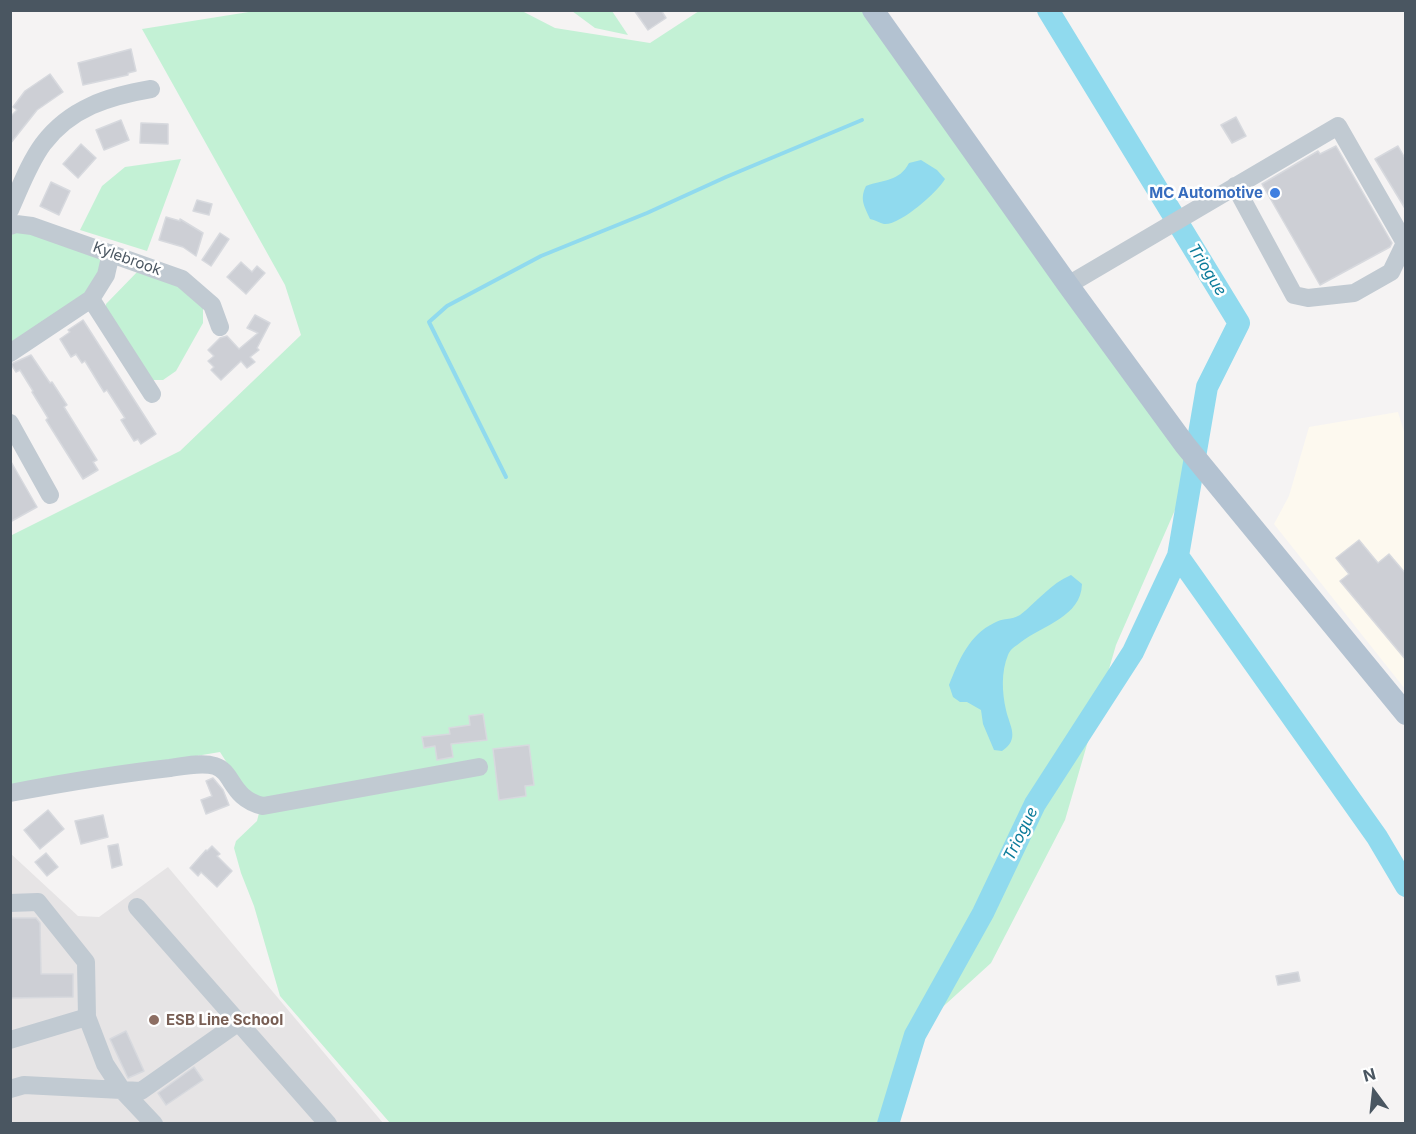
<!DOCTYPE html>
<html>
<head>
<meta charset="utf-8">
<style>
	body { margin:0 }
	#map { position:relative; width:1416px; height:1134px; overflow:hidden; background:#f5f3f3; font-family:Inter,sans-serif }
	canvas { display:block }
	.frame { position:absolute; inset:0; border:12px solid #4a5661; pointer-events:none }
	.north { position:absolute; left:1344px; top:1062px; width:60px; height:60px; -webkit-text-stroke:4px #fff; paint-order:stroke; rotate:345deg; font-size:16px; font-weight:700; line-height:24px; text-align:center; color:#4a5661 }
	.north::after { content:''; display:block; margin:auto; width:21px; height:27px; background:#4a5661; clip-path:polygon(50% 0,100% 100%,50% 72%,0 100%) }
</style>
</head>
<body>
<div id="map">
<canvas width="1416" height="1134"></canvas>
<div class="frame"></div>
<div class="north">N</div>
</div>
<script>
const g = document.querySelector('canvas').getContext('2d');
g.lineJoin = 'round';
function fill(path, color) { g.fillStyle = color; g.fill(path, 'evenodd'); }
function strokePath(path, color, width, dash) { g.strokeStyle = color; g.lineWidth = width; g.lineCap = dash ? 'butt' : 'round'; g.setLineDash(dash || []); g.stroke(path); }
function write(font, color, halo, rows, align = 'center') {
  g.font = font + ' Inter,sans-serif'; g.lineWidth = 5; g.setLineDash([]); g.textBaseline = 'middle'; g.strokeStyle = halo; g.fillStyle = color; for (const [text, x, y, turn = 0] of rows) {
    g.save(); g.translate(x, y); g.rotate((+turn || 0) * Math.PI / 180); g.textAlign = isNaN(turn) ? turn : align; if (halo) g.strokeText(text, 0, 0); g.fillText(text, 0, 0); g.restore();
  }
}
fill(new Path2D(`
	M1398,412L1406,438L1405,689L1274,524L1289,496L1309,427Z`), '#fdf9ef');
fill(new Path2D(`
	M10,853L78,916L99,917L168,867L383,1123H11Z`), '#e6e4e5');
fill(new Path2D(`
	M255,11H522L555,28L650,43L699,11H868L1187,461L1192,471L1116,645L1065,820L991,963L913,1034L885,1123H390L280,996L254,906L241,873L234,848L236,841L257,821L259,813L220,752L11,787L10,536L180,451L301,335L285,285L142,29Z
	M572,11H612L628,35L595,28Z
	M181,159L147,251L80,230L102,186L125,167Z
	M16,232L51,237L101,254L100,267L91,290L11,342V235Z
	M140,269L179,283L203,308V323L176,371L163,380H152L106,309V304Z`), '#c3f1d5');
fill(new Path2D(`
	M921,160L937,170L945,179C938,192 899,226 884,224C880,223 875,220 870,219C865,207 859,200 866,186C884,179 899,182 909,163Z
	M1071,575L1082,584C1081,617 1043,625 1021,642C1016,646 1010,649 1008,655C1001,672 1002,692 1006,710C1010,727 1020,739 1002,751L994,750L983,724L981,710L967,702H960L953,697L949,685C959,660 969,635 994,623C1002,618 1012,620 1020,615C1038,601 1050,584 1071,575Z`), '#90daee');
strokePath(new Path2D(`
	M506,477L429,322L447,306L541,256L647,213L726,177L862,120`), '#90daee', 4);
strokePath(new Path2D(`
	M1178,556L1377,837L1406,886
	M888,1124L915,1035L983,913L1035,804L1133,652L1178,556L1207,387L1239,323L1048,10`), '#90daee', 22);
const building = new Path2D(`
	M634,10H661L666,18L648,30Z
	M131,49L136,71L128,73V75L83,85L78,63Z
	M50,74L63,92L37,110L10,144V117L17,110L13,107L25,91Z
	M1236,117L1246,136L1232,143L1221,125Z
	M121,120L129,140L104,150L96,130Z
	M141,123L168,124V144L140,143Z
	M81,144L96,158L78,178L63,164Z
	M1336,146L1392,243L1390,247L1320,285L1262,184L1318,151L1320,154Z
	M1398,146L1406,160V210L1375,159Z
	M51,182L70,191L59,215L40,206Z
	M197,200L212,204L209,215L193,211Z
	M166,217L180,221V219L203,233L196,256L183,247L159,240Z
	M220,233L229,239L211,266L202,260Z
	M241,262L252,272L257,266L265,273L246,294L227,277Z
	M255,315L270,323L257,348L259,350L250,357L255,362L247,368L241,361L221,380L211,370L214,367L208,361L214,356L208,350L220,338L227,336L239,349L258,333L247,328Z
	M83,320L156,434L141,444L138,439L134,441L121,420L125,418L107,390L104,392L85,361L82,363L76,354L71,357L60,339L70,332L68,330Z
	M31,355L50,383L52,382L67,405L64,407L97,460L93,462L98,470L83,479L46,420L48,418L32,392L33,391L20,370L16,372L11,364Z
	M10,460L37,507L10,522Z
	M1359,540L1378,563L1389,554L1406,574V660L1340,581L1349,574L1336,558Z
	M483,714L487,740L451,744L453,757L437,760L435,746L424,748L422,737L450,734L449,728L470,725L469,716Z
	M529,745L534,785L525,786L526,796L499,800L493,749Z
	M213,778L223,790L229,805L206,814L201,800L212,796L206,781Z
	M48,810L64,829L40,849L24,830Z
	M103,815L108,837L81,844L75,821Z
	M118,844L122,865L112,868L108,846Z
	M212,846L220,854L217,856L232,871L217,887L201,872L198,876L190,868L206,850L207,851Z
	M46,853L58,867L47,876L35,862Z
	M10,918H36L40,923L41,974H73V997L10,998Z
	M1298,972L1300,981L1278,985L1276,976Z
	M126,1031L144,1071L128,1078L110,1039Z
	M194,1067L203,1080L166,1105L158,1093Z`);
fill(building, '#cdcfd5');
strokePath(building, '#d7d9de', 1.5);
strokePath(new Path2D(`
	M10,210C20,188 29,163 43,144C70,108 109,96 151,89
	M10,226L16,224L32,226L182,279L212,305L220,327
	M1068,285L1338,126L1405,243L1391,272L1354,293L1308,298L1294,295L1235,186
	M91,299L152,394
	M10,353L91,299L106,275L111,253
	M10,423L50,495
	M10,793C63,783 116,774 170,768C183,766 202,762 215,766C234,772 230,798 263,806L479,767
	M10,903L38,902L86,962L87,1017L10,1040
	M137,907L328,1124
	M87,1017L105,1064L122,1090L154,1124
	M10,1089L24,1085L141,1091L239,1022`), '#c1cad2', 18);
strokePath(new Path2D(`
	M873,10L1068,285L1185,445L1406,714`), '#b3c2d1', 22);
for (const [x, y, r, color] of [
	[1275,193,6,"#3f7fe0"],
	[154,1020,6,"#8d6e63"]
]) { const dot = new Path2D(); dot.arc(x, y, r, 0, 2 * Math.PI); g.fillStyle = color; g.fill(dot); strokePath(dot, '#fff', 2); }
write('bold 15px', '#366cbe', '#fff', [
	["MC Automotive",1263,193]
], 'right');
write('15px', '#4a5661', '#fff', [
	["Kylebrook",127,259,20]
]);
write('bold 15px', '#785e54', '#fff', [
	["ESB Line School",166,1020]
], 'left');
write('italic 16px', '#0c7c9b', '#fff', [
	["Triogue",1207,270,58],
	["Triogue",1021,834,-64]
]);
</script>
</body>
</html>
